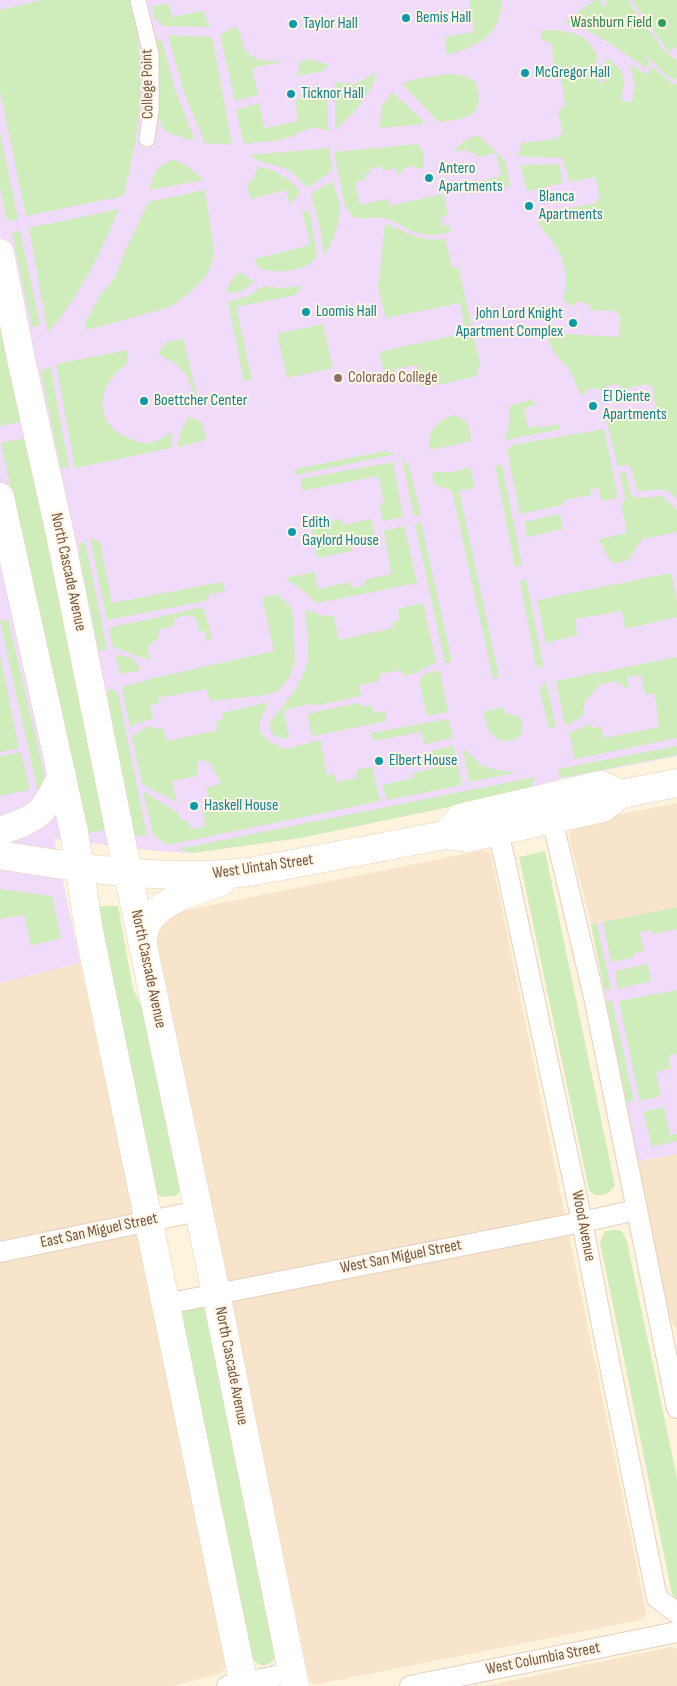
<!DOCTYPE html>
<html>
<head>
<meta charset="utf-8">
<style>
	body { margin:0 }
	canvas { display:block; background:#fef3dd }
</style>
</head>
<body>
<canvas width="677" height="1686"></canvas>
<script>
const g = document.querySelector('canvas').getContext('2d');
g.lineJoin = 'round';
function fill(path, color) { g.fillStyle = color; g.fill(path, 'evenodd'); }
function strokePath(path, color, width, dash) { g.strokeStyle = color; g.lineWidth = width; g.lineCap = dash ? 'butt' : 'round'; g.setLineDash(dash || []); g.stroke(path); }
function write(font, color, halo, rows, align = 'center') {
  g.font = font + ' "Sofia Sans Condensed",sans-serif'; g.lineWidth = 4; g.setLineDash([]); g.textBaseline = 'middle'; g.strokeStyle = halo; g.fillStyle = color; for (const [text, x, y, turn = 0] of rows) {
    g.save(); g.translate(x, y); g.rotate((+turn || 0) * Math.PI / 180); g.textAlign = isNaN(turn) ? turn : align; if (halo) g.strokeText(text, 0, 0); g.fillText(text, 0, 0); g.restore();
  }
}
fill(new Path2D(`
	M677,803V907L591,924L570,841V832L572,827L576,823Z
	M484,850L491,855L646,1611L645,1615L640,1620L313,1685L309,1680L154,931L168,914Z
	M80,963L228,1658V1664L221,1673L174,1686H0V983Z
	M677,1154V1329L669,1319L638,1161Z
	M671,1647L677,1649V1686H485Z`), '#f7e4cb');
fill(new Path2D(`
	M0,0H677V756L566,778L487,799L300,838L192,853L158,851L54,839L80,963L0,983Z
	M677,907V1154L638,1161L591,924Z`), '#f0dbfa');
fill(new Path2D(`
	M42,0H131C147,71 142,126 123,196L26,216L0,92V10Z
	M469,0H502C502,35 477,46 447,55L445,37L474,32Z
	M595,0H599L603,6L608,5L604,0H627L662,48L677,61V81L666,75L643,53L650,64L646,68C626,54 587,26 564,22Z
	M631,0H677V46L669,52Z
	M169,4L172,17L203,11L210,27L163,26L155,19L152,6Z
	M236,26C241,34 241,36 243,44C248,63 270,61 285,61L252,68L258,95L235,101L220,35Z
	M541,30C554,30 574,30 585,39C590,43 594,50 598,56L594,70L597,80L602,83L606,76L604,64L607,58C614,64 624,70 624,80C625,87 621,94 621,101L632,102L635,85L630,65L646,74L653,67L670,82L677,85V499C660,481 656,494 637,490L630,465L618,466L606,419L656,408L652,385L648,386L647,384L621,390L620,384L616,385L615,384L606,386V389L600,390L595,388L585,390V394L580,395C577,385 574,376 568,368C558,356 548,350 549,333L619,337L620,314L616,313V311L589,310L590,305L586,304V302H575V305H568L569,303L563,301C572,263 559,250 537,222C546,220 548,217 556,215L557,218L567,216V214L570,213L569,208L596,203V201L600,200L595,177L570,182L562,158L517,156L522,143L555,139L563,133L558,112L565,105L561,77L555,74L551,43L542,40Z
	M168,35L212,37L232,145L205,143L184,92Z
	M156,38L162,41L175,89L195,141L170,134L162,127L158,115L159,73Z
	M310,59L328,65L323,71L297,76L300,62Z
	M377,73C368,99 354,112 335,131V82L354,84Z
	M448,74L465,76L476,82C486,116 468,119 439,122L402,84L415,79Z
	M392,92L422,120L424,124L379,128L382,106Z
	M327,93L328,131L313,127L281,140L244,144L236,110L259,103L264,128L298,121L295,100Z
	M0,132L18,219L7,221L0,188Z
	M479,136L506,162L510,186L470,194L469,188L482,185L481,181L501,176L496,153L477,157L475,152L468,153L467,149L454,152C462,141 466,138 479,136Z
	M418,144L423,152V168L417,169L416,167L413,168L412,166L403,168V172L396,174L395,168L383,171L382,166L370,169L371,173L364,175L365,180L355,182L360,205L388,199L389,206L443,194L448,216L440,218L442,226L449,225L451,232C437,235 425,237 412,231C403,227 394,220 384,218C374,216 363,220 353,217L345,206L334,152Z
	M329,148L332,168L328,174L307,188C301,182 295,174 288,170C276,163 260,165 250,155Z
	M174,160L187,166L204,180L149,190C154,173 155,165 174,160Z
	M559,164L563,183L528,191L525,185L521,165Z
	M258,166C276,171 288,177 300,192L290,205L286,190L250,199L247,184L254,178Z
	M332,181C335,190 339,199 340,208C340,225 332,242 324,256L320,227L311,194Z
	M205,190L214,252L212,263L207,275L188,294L170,307L87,330L85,322L100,296L115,277L126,249L148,202Z
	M119,209C100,254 80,295 48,333L29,228Z
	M302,209L310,213L317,256C305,273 279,273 260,269L254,259L310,245Z
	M385,224C411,232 416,242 445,239L452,267L458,266L480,363L476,376L447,383L421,387L416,365L395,369L396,384H388L379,352L466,333L460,303L386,318L378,288Z
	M20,231L40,325L32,327L12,232Z
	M239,272L254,281C245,291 239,294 226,292L232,279Z
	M263,286L281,288L302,286L296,295L236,307L252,380L244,381L228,302L250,295Z
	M0,305L24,421L0,426Z
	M323,324L333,368L287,378L277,334Z
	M183,338L200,410L187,376L176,364L158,354L166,343Z
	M127,350V364C95,384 93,426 131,439C137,442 142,444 150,443C157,442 164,436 171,433L172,438L171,448L75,468L56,364Z
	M50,366L69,467L61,468L41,372Z
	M533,399L535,405L524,408L528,428L540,425V428L559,424L560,429L505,440L509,422L510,406Z
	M453,415C467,419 471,427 471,441L431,450C424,434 438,420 453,415Z
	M189,416L202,423L206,440L177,447L181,430Z
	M604,429L618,498L601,501L599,488L590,490L591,495L564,500L562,505L520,514L507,449L513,445Z
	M26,438L109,829L84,834L1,443Z
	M385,451L395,454L296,475L295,469Z
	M402,459L409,466L421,515L414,516Z
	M393,462L403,517L383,521L379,504L384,502L378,476L301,491V479Z
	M495,465H502L522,565L515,567Z
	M467,468L471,470L474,488L459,491L499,677L493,679L452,491L434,484L432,476L434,472H452Z
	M625,471L632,496L638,498L662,496L677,510V532L642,539L628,560L612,564L598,539L627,533L622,507L625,498L620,473Z
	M560,514L563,529L527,537L524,522Z
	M341,519L343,525L372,519L375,540L351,546L352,551L317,558L311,526Z
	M421,523L452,662L445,663L415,524Z
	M404,526L417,583L317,603L307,594L285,578L315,572L318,589L350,582L352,588L365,585L364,580L391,574L384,531Z
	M90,538L100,542L112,603L222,582L225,591L210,594L205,601L107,620Z
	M85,541L107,649L99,652L79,554L80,544Z
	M671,573L677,602V617L625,629L622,611L575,619L577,635L546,643L537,600Z
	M526,579L544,668L536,666L520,582Z
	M276,594L290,605L293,617L295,661L290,676L278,691L265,695L210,701L206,689L158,698L159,703L150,705L153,719L144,721L130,727L122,687L154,678L274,651L262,598Z
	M423,603L436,662L414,674L403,676L401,670L379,674L380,680L359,686L361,696L319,705L309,704L283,710L289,737L282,739L271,733L270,722C283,705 300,688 306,667C311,652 306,626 305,609L323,616H334L339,640L393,628L392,623L400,620L398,609Z
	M203,607L212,637L207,642L204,631L199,632L196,618C188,614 182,614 174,620V626L158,630L159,637L147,647L151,661L113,647L109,628Z
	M8,619L46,782L40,801L0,621Z
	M0,655L19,748L0,752Z
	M115,655L133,658L141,670L120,674Z
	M677,657V738L575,759L569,733L591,724L592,728L601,727L604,738L659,727L655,694L645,695L641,675L627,677L629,689L614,681L599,685L585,702L582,717L565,726L556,681Z
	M432,671H440L448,712L427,716L419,681L425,674Z
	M546,681L556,727L549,728L539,689Z
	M110,688L118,693L147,836L133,835L106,694Z
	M269,702L260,720V732L269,742L285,749L320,740L327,775L334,774L336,782L357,778L356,770L372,767L380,801L167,845L153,835L143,791L179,814L181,821H188L191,829L206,826L202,811L211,809L206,788L221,784L210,762L197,760V776L172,781L177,802L142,784L132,736L148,726L156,729L163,728L167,741L218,730L216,721L224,719L222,713Z
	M359,703L362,707L372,705L374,713L386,711V721L314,736L311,732L307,715L318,711Z
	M503,707L505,713L522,718C522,723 524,730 521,734C516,742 502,743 495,737C487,731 486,721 483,712Z
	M448,719L453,738L424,744L421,732L374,741L370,733Z
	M453,745L462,785L387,800L382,785L414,778L413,773L435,768L432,751Z
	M677,746V755L560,778L558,769Z
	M463,748L481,765L499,771L518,772L469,782Z
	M21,752L29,785L28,790L0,796V756Z
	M535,777L531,788L487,799L300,838L192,853L178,849Z
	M545,851L615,1186C609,1193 605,1196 595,1195L589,1190L519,857Z
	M0,889L52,896L61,938L31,946L24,915L0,919Z
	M95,906H118L133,989L150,1023L182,1183L180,1191L176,1196L161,1197L154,1190Z
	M677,907V929L653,934L652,930L640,932L644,951L635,953L632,958L611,962L603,922Z
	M597,923L611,989L604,990L591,924Z
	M647,964L651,981L618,989L615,971Z
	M677,990V1054L668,1056L671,1068L656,1072L661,1096L640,1101L619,1001Z
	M612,1001L634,1101L627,1102L606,1002Z
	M664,1107L670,1135L677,1134V1141L652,1147L643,1112Z
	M615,1230L622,1231L627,1242L677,1478V1599L672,1594L600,1242L605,1231Z
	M199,1305L205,1308L276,1658C264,1670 256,1666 248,1651L181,1316L185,1308Z`), '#ceedbb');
const pedestrian = new Path2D(`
	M138,0L151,54V110L147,139`);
const minor = new Path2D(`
	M552,819L594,997L677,1408
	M497,831L504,856L582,1222L608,1356L657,1598L677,1613
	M0,1252L198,1211
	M166,1304L582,1222L636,1210
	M227,1686L291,1673
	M410,1686L677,1632`);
const secondary = new Path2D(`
	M0,253L21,359L60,534L128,874L216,1293L295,1686
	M0,497L74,832L89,931L244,1686
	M0,831C40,817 44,814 62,775
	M445,835L460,818L550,797L601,785L621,794
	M0,855C84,869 164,881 250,872L445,835L467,838L603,808L621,794L677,783
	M142,942C144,934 145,926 149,920C162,900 200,889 221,882`);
strokePath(pedestrian, '#e5d0bc', 17);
strokePath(minor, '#e5d0bc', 22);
strokePath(secondary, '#ebd1b8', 29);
strokePath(pedestrian, '#fff', 15);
strokePath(minor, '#fff', 20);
strokePath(secondary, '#fff', 28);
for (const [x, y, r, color] of [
	[406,18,5,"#0f9aa8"],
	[662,23,5,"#2e9e5b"],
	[293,24,5,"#0f9aa8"],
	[525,73,5,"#0f9aa8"],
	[291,94,5,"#0f9aa8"],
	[429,178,5,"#0f9aa8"],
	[529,206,5,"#0f9aa8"],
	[306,312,5,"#0f9aa8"],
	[573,323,5,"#0f9aa8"],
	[338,378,5,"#8d6e63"],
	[144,401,5,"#0f9aa8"],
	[593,406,5,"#0f9aa8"],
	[292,532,5,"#0f9aa8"],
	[379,761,5,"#0f9aa8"],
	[194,806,5,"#0f9aa8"]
]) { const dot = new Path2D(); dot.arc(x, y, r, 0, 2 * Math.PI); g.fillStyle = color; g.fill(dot); strokePath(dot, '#fff6e6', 2); }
write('16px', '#0d838f', '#fff6e6', [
	["Bemis Hall",416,18],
	["Taylor Hall",303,24],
	["McGregor Hall",535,73],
	["Ticknor Hall",301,94],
	["Antero",439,169],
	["Apartments",439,187],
	["Blanca",539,197],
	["Apartments",539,215],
	["Loomis Hall",316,312],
	["John Lord Knight",563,314,"right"],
	["Apartment Complex",563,332,"right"],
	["El Diente",603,397],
	["Apartments",603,415],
	["Boettcher Center",154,401],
	["Edith",302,523],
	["Gaylord House",302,541],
	["Elbert House",389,761],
	["Haskell House",204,806]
], 'left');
write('16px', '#27864d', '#fff6e6', [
	["Washburn Field",652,23]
], 'right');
write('16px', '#765744', '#fff6e6', [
	["College Point",148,84,-91],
	["North Cascade Avenue",68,572,78],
	["West Uintah Street",263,867,-8],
	["North Cascade Avenue",148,969,78],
	["Wood Avenue",583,1226,79],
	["East San Miguel Street",99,1231,-12],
	["West San Miguel Street",401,1257,-11],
	["North Cascade Avenue",231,1366,79],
	["West Columbia Street",543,1659,-11]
]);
write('16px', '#785e54', '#fff6e6', [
	["Colorado College",348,378]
], 'left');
</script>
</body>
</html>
